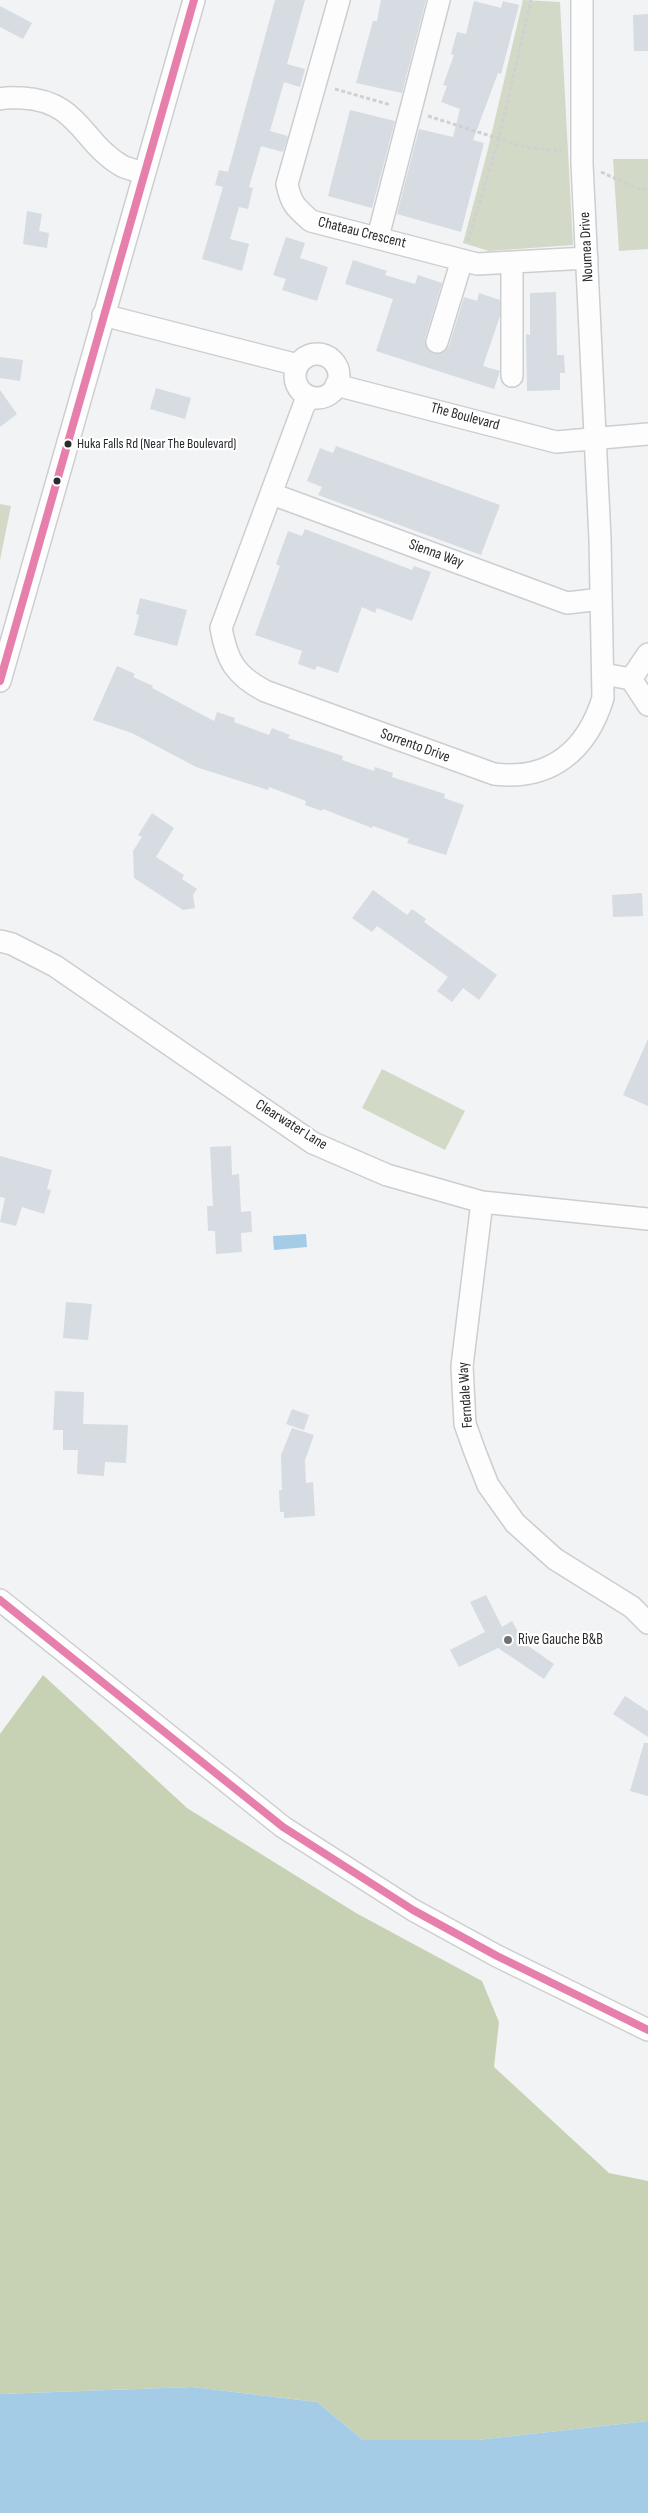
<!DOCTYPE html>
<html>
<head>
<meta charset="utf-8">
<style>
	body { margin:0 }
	canvas { display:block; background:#f1f3f5 }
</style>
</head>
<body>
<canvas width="648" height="2513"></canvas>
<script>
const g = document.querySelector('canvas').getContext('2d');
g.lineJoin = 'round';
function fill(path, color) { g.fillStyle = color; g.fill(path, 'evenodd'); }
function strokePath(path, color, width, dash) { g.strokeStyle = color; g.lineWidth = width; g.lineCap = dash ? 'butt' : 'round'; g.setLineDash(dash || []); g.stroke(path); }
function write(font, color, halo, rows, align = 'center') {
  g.font = font + ' "Sofia Sans Condensed",sans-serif'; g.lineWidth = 4.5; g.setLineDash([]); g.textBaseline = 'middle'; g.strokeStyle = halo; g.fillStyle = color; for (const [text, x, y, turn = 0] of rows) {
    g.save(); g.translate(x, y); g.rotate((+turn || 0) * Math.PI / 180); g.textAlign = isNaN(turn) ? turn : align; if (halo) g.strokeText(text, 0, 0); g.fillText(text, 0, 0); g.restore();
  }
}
fill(new Path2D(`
	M523,0L560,2L573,245L489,251L463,243L487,153Z
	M613,159H648V249L619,251Z
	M0,504L11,506L0,560Z
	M382,1069L465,1111L445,1150L362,1108Z`), '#d2dac7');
fill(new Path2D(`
	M43,1675L187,1808L356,1913L482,1981L499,2022L494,2067L609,2173L648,2181V2421L477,2440H363L317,2402L192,2387L0,2394V1734Z`), '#c7d2b4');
fill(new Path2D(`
	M306,1234L307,1247L274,1250L273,1236Z
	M192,2387L317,2402L363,2440H477L648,2421V2513H0V2394Z`), '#a5cce7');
fill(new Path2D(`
	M275,0H305L287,64L305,69L300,87L284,82L270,131L288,136L283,152L261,146L249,187L253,188L248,209L239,207L230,239L249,244L242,271L202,259L223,187L215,185L219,170L228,172Z
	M381,0H426L402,93L356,83L373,21H377Z
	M474,1L501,8L503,1L519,5L501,74L498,73L473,140L484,143L461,232L397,214L419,129L453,137L460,109L441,102L447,86L443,85L454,55L451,54L457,32L466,34Z
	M0,6L32,23L23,39L0,27Z
	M648,14V51H634L633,15Z
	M350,110L395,121L372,208L328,196Z
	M27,211L42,214L39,231L49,233L47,248L23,244Z
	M286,237L305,243L300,258L328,267L317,301L282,290L286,279L273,275Z
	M353,260L387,271L385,275L415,284L418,275L442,283L425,339L428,350L434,354L445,351L449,346L464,297L477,301L479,293L500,300V316L483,366L500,371L494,389L376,351L393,299L345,284Z
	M556,292L557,355H564L565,373H560V390L527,391L526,334L530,335V293Z
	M0,357L23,360L20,381L0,378Z
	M156,388L191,398L185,419L150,409Z
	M0,390L17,414L0,427Z
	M336,446L500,505L481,555L318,495L322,487L307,481L320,448L333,453Z
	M305,529L412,570L414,566L431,572L412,621L377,608L375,613L362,607L338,673L317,666L315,670L298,664L302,651L255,635L280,566L276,564L288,531L302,536Z
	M140,598L187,610L177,646L134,635L139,615L136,614Z
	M117,666L135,674L133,677L153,686L152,688L214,721L217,712L235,718L234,722L269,735L272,728L290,735L288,738L343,756L342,760L374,771L375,767L393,773L392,777L445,794L444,798L464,805L446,855L407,843L409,839L373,826L372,828L323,809L322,811L305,805L306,801L269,787L268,790L196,767L132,733L93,720Z
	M152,813L174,828L156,857L184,875L182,879L197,889L193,895L195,908L183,910L134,878L133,851L142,837L138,835Z
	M373,890L407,915L412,909L426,919L424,922L497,975L479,1000L463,988L452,1002L437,991L448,977L377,926L372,932L352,918Z
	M642,893L643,916L613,917L612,895Z
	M648,1039V1106L623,1095Z
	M231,1146L232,1175L239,1174L241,1212L251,1211L252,1232L241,1233L242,1252L216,1254L215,1231H208L207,1206H213L210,1147Z
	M0,1156L52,1170L47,1189L51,1190L44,1214L22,1207L16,1226L0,1222L5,1198L0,1197Z
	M66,1302L92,1304L88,1340L63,1338Z
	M55,1391L84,1392L83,1424L128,1425L126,1463L105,1462L104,1476L77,1474L78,1450H63V1430H53Z
	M292,1409L309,1415L304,1430L286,1424Z
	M292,1428L314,1435L305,1460L306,1483L313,1482L315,1516L284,1518V1512H280L279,1490H282L281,1455Z
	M486,1595L502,1627L512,1621L524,1643L554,1664L544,1679L498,1648L459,1667L450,1650L485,1632L470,1602Z
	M625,1696L648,1711V1737L613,1714Z
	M644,1743H648V1796L630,1791Z`), '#d6dce1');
const minor = new Path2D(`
	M339,0L287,184C291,204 296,208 311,221L477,264L587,258
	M0,99C7,97 15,98 23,98C79,101 82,143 122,166C129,169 137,171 144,173
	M378,237L439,0
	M512,264V376
	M103,315L298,365
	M437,342L462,260
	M295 376a22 22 0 1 1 44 0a22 22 0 1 1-44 0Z
	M336,385L556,442L648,434
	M311,397L304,405L221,628C227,661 235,675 265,691L494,774C551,781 587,750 603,698L600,539L582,164V0
	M272,494L567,603L601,599
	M603,674L631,679L648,654
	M631,679L648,705
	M0,681L194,0
	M0,941L12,944L55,966L313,1143L387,1175L482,1202L648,1219
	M482,1202L462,1366L465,1424L475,1452L488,1485L515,1523L555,1559L632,1607L648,1623
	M0,1600L283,1827L413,1910L497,1956L648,2030`);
strokePath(minor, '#cdcecf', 24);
strokePath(new Path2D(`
	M335,89L391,105
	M428,116L525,147L562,151
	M601,172L639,189H648
	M468,241L499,139L531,0`), '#d0d0d1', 3, [4, 2.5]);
strokePath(minor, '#fdfdfe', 21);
strokePath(new Path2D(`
	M0,681L194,0
	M0,1600L283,1827L413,1910L497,1956L648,2030`), '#e77fad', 8);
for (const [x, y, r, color] of [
	[68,444,4.5,"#2a2b2c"],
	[57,481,4.5,"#2a2b2c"],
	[508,1640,5,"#707172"]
]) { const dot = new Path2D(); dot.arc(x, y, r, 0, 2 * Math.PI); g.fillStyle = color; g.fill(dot); strokePath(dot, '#fff', 2); }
write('14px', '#2a2b2c', '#fff', [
	["Huka Falls Rd (Near The Boulevard)",77,444]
], 'left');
write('15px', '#2a2b2c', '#fff', [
	["Chateau Crescent",362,233,14],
	["Noumea Drive",587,247,-93],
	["The Boulevard",465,417,15],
	["Sienna Way",436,554,20],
	["Sorrento Drive",415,746,20],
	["Clearwater Lane",291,1125,32],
	["Ferndale Way",466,1395,-94]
]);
write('15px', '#2a2b2c', '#fff', [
	["Rive Gauche B&B",518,1640]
], 'left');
</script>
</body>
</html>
